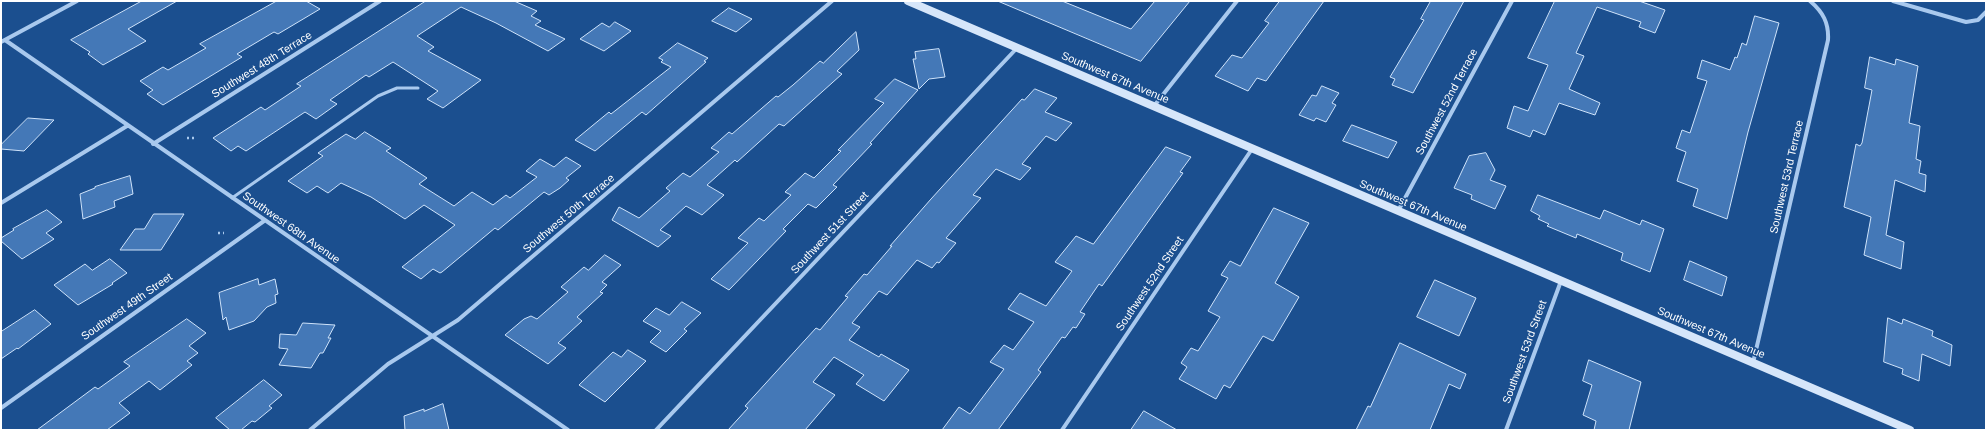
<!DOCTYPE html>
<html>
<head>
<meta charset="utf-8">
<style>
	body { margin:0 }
	#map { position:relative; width:1987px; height:431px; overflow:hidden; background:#1b4f8f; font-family:Helvetica,sans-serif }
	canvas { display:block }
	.frame { position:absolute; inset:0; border:2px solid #fff; pointer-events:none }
</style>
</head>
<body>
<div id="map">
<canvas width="1987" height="431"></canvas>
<div class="frame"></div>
</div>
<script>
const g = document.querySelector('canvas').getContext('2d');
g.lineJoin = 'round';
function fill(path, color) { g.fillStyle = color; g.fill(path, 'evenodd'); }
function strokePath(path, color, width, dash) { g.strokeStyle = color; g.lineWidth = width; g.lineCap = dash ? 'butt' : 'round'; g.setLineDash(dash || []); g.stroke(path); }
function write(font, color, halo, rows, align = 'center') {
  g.font = font + ' Helvetica,sans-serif'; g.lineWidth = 3; g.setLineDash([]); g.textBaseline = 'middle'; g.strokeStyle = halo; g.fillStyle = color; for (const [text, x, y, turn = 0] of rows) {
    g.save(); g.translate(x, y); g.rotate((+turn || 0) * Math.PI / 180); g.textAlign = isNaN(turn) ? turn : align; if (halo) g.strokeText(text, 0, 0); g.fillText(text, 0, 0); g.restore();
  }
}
const building = new Path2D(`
	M142,1H177L128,29L146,41L103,65L88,54L90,52L71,40Z
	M277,1H306L320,9L278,34L274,32L237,54L242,57L163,105L147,94L153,90L140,81L163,67L168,70L206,48L200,44Z
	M426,1H514L537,11L531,16L541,21L535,25L565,39L548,51L496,23L461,7L417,36L434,47L428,51L481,80L443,108L427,99L438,91L393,62L369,77L366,75L330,100L337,104L316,119L305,112L246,151L238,146L231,151L213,138L261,107L265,110L301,86L297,84Z
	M998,1H1062L1131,29L1155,1H1190L1141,61Z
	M1280,1H1324L1266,81L1257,78L1248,91L1215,76L1232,55L1242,58L1269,23L1265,21Z
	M1431,1H1464L1413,93L1392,85L1395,79L1390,77L1424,20L1421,19Z
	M1555,1H1639L1665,10L1655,33L1639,27L1641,22L1597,7L1576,53L1584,56L1569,89L1600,103L1595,115L1559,103L1545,135L1533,130L1530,137L1507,128L1514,106L1528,111L1548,65L1528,58Z
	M729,8L752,19L736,32L712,21Z
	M1755,16L1779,23L1748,132L1727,219L1693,206L1698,189L1677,181L1686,152L1676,148L1682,130L1690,133L1707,81L1697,78L1702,60L1730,70L1735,57L1737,58L1742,43L1746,45Z
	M615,22L631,31L604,51L580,39L602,23L609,27Z
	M856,32L859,50L837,71L842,74L784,126L779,124L737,162L735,160L707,185L724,195L702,215L686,206L660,230L671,236L658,247L612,220L619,207L639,218L670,191L666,188L683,173L690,177L719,152L711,148L729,132L732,134L776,96L778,97L793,85L820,61L823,63Z
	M678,43L708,58L704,61L706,62L646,115L642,112L595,151L575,140L609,112L611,114L671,67L661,62L663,60L659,58Z
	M939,49L945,77L929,79L919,89L913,59H916L915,52Z
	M1870,57L1895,65L1896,59L1918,66L1909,123L1920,126L1916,159L1921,161L1919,173L1926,175L1925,192L1895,180L1886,235L1904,242L1901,269L1864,255L1871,217L1844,207L1856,144L1860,146L1862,143L1872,90L1865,88Z
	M895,79L918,90L870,143L872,144L833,185L837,187L816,208L808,204L783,229L786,231L729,290L711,279L748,243L738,238L759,218L764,221L791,195L785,192L805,173L814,178L841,151L838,150L884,103L875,99Z
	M1322,86L1339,93L1332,103L1336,105L1326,122L1316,118L1314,121L1299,115L1312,95L1316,96Z
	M1035,89L1057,98L1045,112L1072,123L1056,141L1046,136L1022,164L1031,168L1020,180L996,169L973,195L981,198L946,238L956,243L939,263L937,262L932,268L917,260L887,295L879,291L852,323L860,327L849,340L879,357L881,354L909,370L884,401L856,384L864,375L834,357L813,382L835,395L805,430H728L748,408L745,406L816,328L820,330L848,297L845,296L864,274L867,275L892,246H890L931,199L1022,99L1024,100Z
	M28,118L54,120L24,151L1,149V145Z
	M1352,125L1397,142L1388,158L1343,141Z
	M365,132L391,148L386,151L427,178L419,184L454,206L472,192L493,205L506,195L510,198L537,177L526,171L540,159L554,167L566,157L581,166L566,178L569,180L560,188L549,195L544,192L498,230L495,228L442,272L440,273L433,269L421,279L402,267L455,225L424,205L405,219L371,197L341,183L328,193L317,186L307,193L288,181L323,156L318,153L346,134L355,139Z
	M1166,147L1191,157L1180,172L1183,173L1102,286L1099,284L1080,312L1085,314L1076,328L1073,327L1065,338L1062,337L1038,370L1041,372L998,430H942L959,407L970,414L1004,369L990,362L1004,345L1013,350L1034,322L1008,309L1020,293L1046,306L1072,271L1055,262L1076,236L1093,244Z
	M1486,153L1495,170L1490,180L1506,186L1495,209L1471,199L1472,195L1454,188L1469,156Z
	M130,176L133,194L114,201L115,207L83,219L80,194L95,188V187Z
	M1538,195L1600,219L1604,210L1640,225L1642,220L1664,229L1650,272L1621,260L1623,253L1577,234L1576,238L1547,226L1549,224L1538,219L1540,216L1531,211Z
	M1274,208L1309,223L1275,283L1299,297L1273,341L1263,336L1230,388L1224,385L1216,399L1179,379L1187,367L1181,363L1191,348L1198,351L1220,317L1208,311L1228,278L1221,275L1230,261L1240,266Z
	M47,210L62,222L46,233L54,239L22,259L1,241V238L14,230L13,229Z
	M154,214H184L161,250H120L135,229H144Z
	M605,255L621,265L602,282L607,285L600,292L603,293L577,317L582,321L558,343L566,348L548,364L505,335L524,319L531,316L537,319L568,292L561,287L584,267L588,270Z
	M110,259L127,273L112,283L113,284L78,305L54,285L85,264L92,270Z
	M1690,261L1727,277L1722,296L1684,280Z
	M258,279L259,285L275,279L278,294L275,295L276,303L267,307L254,321L229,330L226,317L223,320L219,293Z
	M1435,280L1476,298L1459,336L1417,317Z
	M682,302L701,313L684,329L687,331L666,352L650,342L661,331L643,321L656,308L669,315Z
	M35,310L51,324L18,349L17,348L1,359V332Z
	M1888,318L1902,324L1903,319L1933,331L1932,336L1952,345L1950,366L1922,354L1919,381L1902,374L1903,369L1884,362Z
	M187,319L206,333L189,346L198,353L187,361L192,365L160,390L149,381L119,403L130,413L107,430H37L95,387L98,389L130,366L124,362Z
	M303,323L335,325L328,338H331L323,353H320L311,368L279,365L288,349L279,348L280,334L296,335Z
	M1400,343L1466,374L1460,389L1449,384L1430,430H1356L1368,406L1370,407Z
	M628,350L646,361L605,402L579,385L613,352L621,357Z
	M1589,360L1641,382L1629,430H1594L1596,421L1583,415L1592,385L1583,381Z
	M264,380L282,395L269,406L272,408L255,422L252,421L241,430H230L216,418Z
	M443,404L449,430H405L404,416L424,409V411Z
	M1144,411L1177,430H1131Z`);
fill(building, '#4478b7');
strokePath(building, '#cfe3fa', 1);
strokePath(new Path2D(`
	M187,138H195
	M218,233H224`), '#a9c9ee', 2.5, [2, 3]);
strokePath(new Path2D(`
	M232,198L378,96L397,88H418`), '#a9c9ee', 3);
strokePath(new Path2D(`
	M1893,1L1966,22L1978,20L1986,12
	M5,40L568,430
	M1,42L77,1
	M1154,106L1237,1
	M153,144L380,1
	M1,203L127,126
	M1398,211L1512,1
	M1753,363L1828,40C1829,23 1823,12 1810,1
	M1,408L264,221
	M310,430L388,364L458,320L832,1
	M656,430L1017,48
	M1062,430L1252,149
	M1506,430L1561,281`), '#a9c9ee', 4);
strokePath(new Path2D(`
	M908,1L1910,430`), '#d6e6fa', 8);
write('11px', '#fff', '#1b4f8f', [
	["Southwest 48th Terrace",262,65,-32],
	["Southwest 67th Avenue",1115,78,23],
	["Southwest 52nd Terrace",1447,102,-62],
	["Southwest 53rd Terrace",1787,177,-77],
	["Southwest 67th Avenue",1413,206,23],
	["Southwest 50th Terrace",569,214,-40],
	["Southwest 68th Avenue",291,228,35],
	["Southwest 51st Street",830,233,-47],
	["Southwest 52nd Street",1150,284,-56],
	["Southwest 49th Street",127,307,-35],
	["Southwest 67th Avenue",1711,333,23],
	["Southwest 53rd Street",1525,352,-70]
]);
</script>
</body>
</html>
